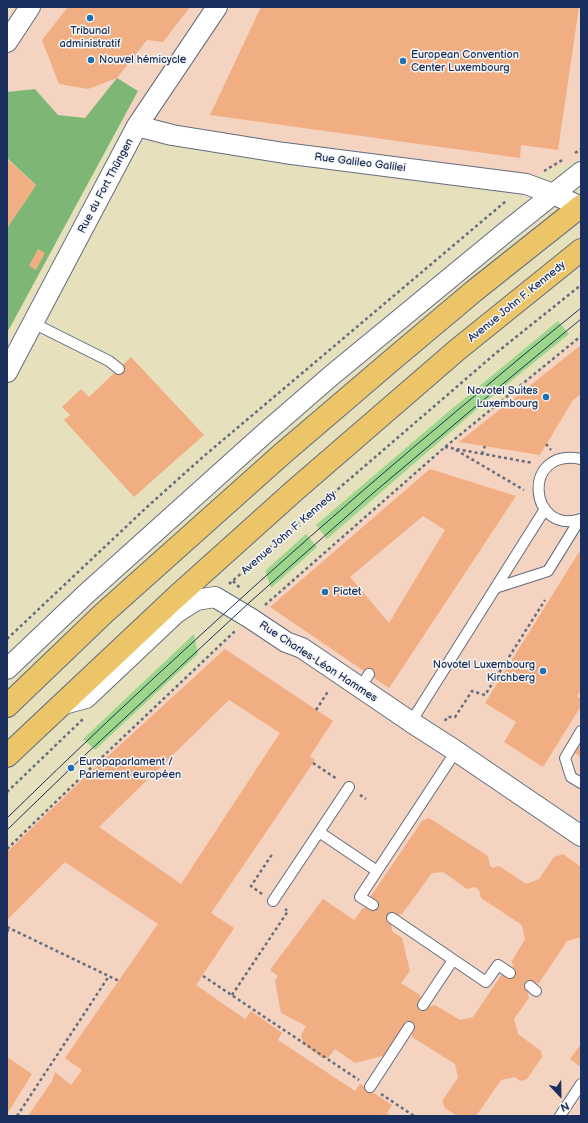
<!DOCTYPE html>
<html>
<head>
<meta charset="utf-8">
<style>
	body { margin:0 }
	#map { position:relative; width:588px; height:1123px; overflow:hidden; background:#e7e0bd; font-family:"Balsamiq Sans",sans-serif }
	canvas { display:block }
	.frame { position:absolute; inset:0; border:8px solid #1b2f5e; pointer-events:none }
	.north { position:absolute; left:540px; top:1075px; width:40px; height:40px; -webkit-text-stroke:3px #f6f6f2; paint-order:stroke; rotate:158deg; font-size:11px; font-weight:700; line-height:16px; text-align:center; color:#1b2f5e }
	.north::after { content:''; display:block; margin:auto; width:14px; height:18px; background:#1b2f5e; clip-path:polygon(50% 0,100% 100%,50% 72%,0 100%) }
</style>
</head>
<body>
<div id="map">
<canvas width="588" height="1123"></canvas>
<div class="frame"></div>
<div class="north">N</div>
</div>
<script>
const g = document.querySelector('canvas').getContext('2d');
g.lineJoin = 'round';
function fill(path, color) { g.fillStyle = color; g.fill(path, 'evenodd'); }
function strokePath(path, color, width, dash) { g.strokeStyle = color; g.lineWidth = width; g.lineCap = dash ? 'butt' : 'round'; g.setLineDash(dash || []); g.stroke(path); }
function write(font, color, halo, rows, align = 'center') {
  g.font = font + ' "Balsamiq Sans",sans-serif'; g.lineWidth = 3; g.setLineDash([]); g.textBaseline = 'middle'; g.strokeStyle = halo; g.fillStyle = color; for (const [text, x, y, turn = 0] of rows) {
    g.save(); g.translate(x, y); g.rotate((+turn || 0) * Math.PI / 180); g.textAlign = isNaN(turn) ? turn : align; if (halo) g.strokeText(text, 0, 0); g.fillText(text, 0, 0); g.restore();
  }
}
fill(new Path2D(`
	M13,7H581V158L575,161L544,171L526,184L120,124L138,91L85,118L58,115L35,89L7,92V17Z
	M581,336V1116H7V849L98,761L238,629L445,447Z`), '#f4d3c0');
fill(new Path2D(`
	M558,321L569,334L484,403L327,539L316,525L448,412Z
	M306,534L317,547L271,588L265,571Z
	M194,634L198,654L95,750L83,739Z`), '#9ed689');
fill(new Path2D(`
	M117,78L138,91L7,333V228L36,185L7,158V92L35,89L58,115L85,118Z`), '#7eb775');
fill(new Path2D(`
	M68,7H190L163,42L147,40L117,78L88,89L59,84L42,40Z
	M261,7H579L558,150L521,145L520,158L210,115Z
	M7,159L36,185L7,228Z
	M38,249L45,253L36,270L29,266Z
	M581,345V394L573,400L540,455L459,442Z
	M131,357L204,435L134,497L64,420L70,415L62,407L81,389L89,397Z
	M430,469L516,496L389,688L270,607ZM423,516L445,530L389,623L350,577Z
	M581,549V690L577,696L581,699V706L543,767L504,742L516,722L485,703Z
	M225,649L333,721L310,756L315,760L211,913L234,928L196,985L245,1019L251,1011L282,1033L278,1040L355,1091L360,1084L392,1105L387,1113L391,1116H28L52,1081L55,1072L71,1085L82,1070L65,1058L158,924L65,862L7,920V852L82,780ZM229,700L280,733L181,884L99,827Z
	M581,743V757L575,753Z
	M429,818L488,856L490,866L493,868L499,866L526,884L539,879L554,857L563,854L581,867V937L567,941L539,983L531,984L527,990L529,998L514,1019L518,1034L541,1051L542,1057L527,1079L520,1081L515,1077L501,1080L476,1116H457L445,1108L442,1101L458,1078L455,1064L412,1037L411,1029L386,1055L355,1063L335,1049L328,1058H322L303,1043L301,1035L306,1026L281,1013L275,981L278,976L270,970L323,899L354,920L363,908L372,907L374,904L371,896L422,821ZM443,872L467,889L475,887L479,890L481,898L522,925L525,939L512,961L513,968L510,973L502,974L473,1017L460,1020L435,1005L427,1007L422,1004L420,995L401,983L410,971L402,938L392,931L391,921L394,916L402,914L432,873Z
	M581,1044V1063L579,1066L570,1059Z
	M7,1057L32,1074L7,1114Z`), '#f1ae82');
const lane = new Path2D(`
	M33,323L109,361L119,369
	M581,459C520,447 529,536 581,519
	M495,588L548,571L580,519
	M360,688L369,674
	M411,722L545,509
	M581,731L565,758L571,777L581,783
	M319,832L377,871
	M273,901L349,787
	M373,905L360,897L456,751
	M392,918L486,982L498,965L510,973
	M530,986L536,991
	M423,1005L453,960
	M370,1087L409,1027
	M560,1116L581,1084`);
const street = new Path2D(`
	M7,42L30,7
	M137,126L172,135L284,153L526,184L553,194L581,207
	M7,372L137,126L217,7
	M7,669L86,594L264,434L332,375L507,231L581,172
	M60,705L86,698L176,613L196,600L215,597L250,618L286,642L302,648L411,722L456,751L581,836`);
const primary = new Path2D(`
	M7,706L104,613L282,454L392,360L474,291L581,206
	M7,756L176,597L294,491L457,350L581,250`);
strokePath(lane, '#626d7f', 12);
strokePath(street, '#626d7f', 22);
strokePath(primary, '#626d7f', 24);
strokePath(new Path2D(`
	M575,153L581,149
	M544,171L564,159
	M546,444L551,450
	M445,447L533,463
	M456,450L524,490
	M482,454L485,446
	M233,581L240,588
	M229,584L323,502L496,353L581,285
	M265,605L445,447L581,336
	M7,639L147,507L204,456L506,201
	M316,710L329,690
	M445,721L447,717H455L472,691L485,695L545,600
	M313,763L337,779
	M7,792L83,719
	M360,795L366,799
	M7,849L98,761L235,631
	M262,894L251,886L273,853
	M7,927L119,981
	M7,932L9,928
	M203,976L359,1080
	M232,995L288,911L285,909
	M381,1094L414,1116
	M17,1116L109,976`), '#626d7f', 2.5, [3, 3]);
strokePath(lane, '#fff', 10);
strokePath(street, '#fff', 20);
strokePath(primary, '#ecc569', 22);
strokePath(new Path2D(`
	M7,818C139,689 275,565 415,446C470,400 525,353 581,308
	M7,830L71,768L251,601L372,494L475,407L581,319`), '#1b2f5e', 1);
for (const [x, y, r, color] of [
	[90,18,4,"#1f6fb2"],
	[91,60,4,"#1f6fb2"],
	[403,61,4,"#1f6fb2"],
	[546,397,4,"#1f6fb2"],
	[325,592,4,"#1f6fb2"],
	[543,671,4,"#1f6fb2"],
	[71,768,4,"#1f6fb2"]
]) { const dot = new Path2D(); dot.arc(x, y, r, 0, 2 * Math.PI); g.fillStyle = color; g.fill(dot); strokePath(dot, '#f6f6f2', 1.5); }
write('11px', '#1b2f5e', '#f6f6f2', [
	["Tribunal",90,31,"center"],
	["administratif",90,44,"center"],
	["European Convention",411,55],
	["Center Luxembourg",411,68],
	["Nouvel hémicycle",99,60],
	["Novotel Suites",538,391,"right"],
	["Luxembourg",538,404,"right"],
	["Pictet",333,592],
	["Novotel Luxembourg",535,665,"right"],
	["Kirchberg",535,678,"right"],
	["Europaparlament /",79,762],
	["Parlement européen",79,775]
], 'left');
write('11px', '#1b2f5e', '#f6f6f2', [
	["Rue Galileo Galilei",360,163,7],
	["Rue du Fort Thüngen",106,186,-62],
	["Avenue John F. Kennedy",517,302,-39],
	["Avenue John F. Kennedy",289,533,-41],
	["Rue Charles-Léon Hammes",318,662,33]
]);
</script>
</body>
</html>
